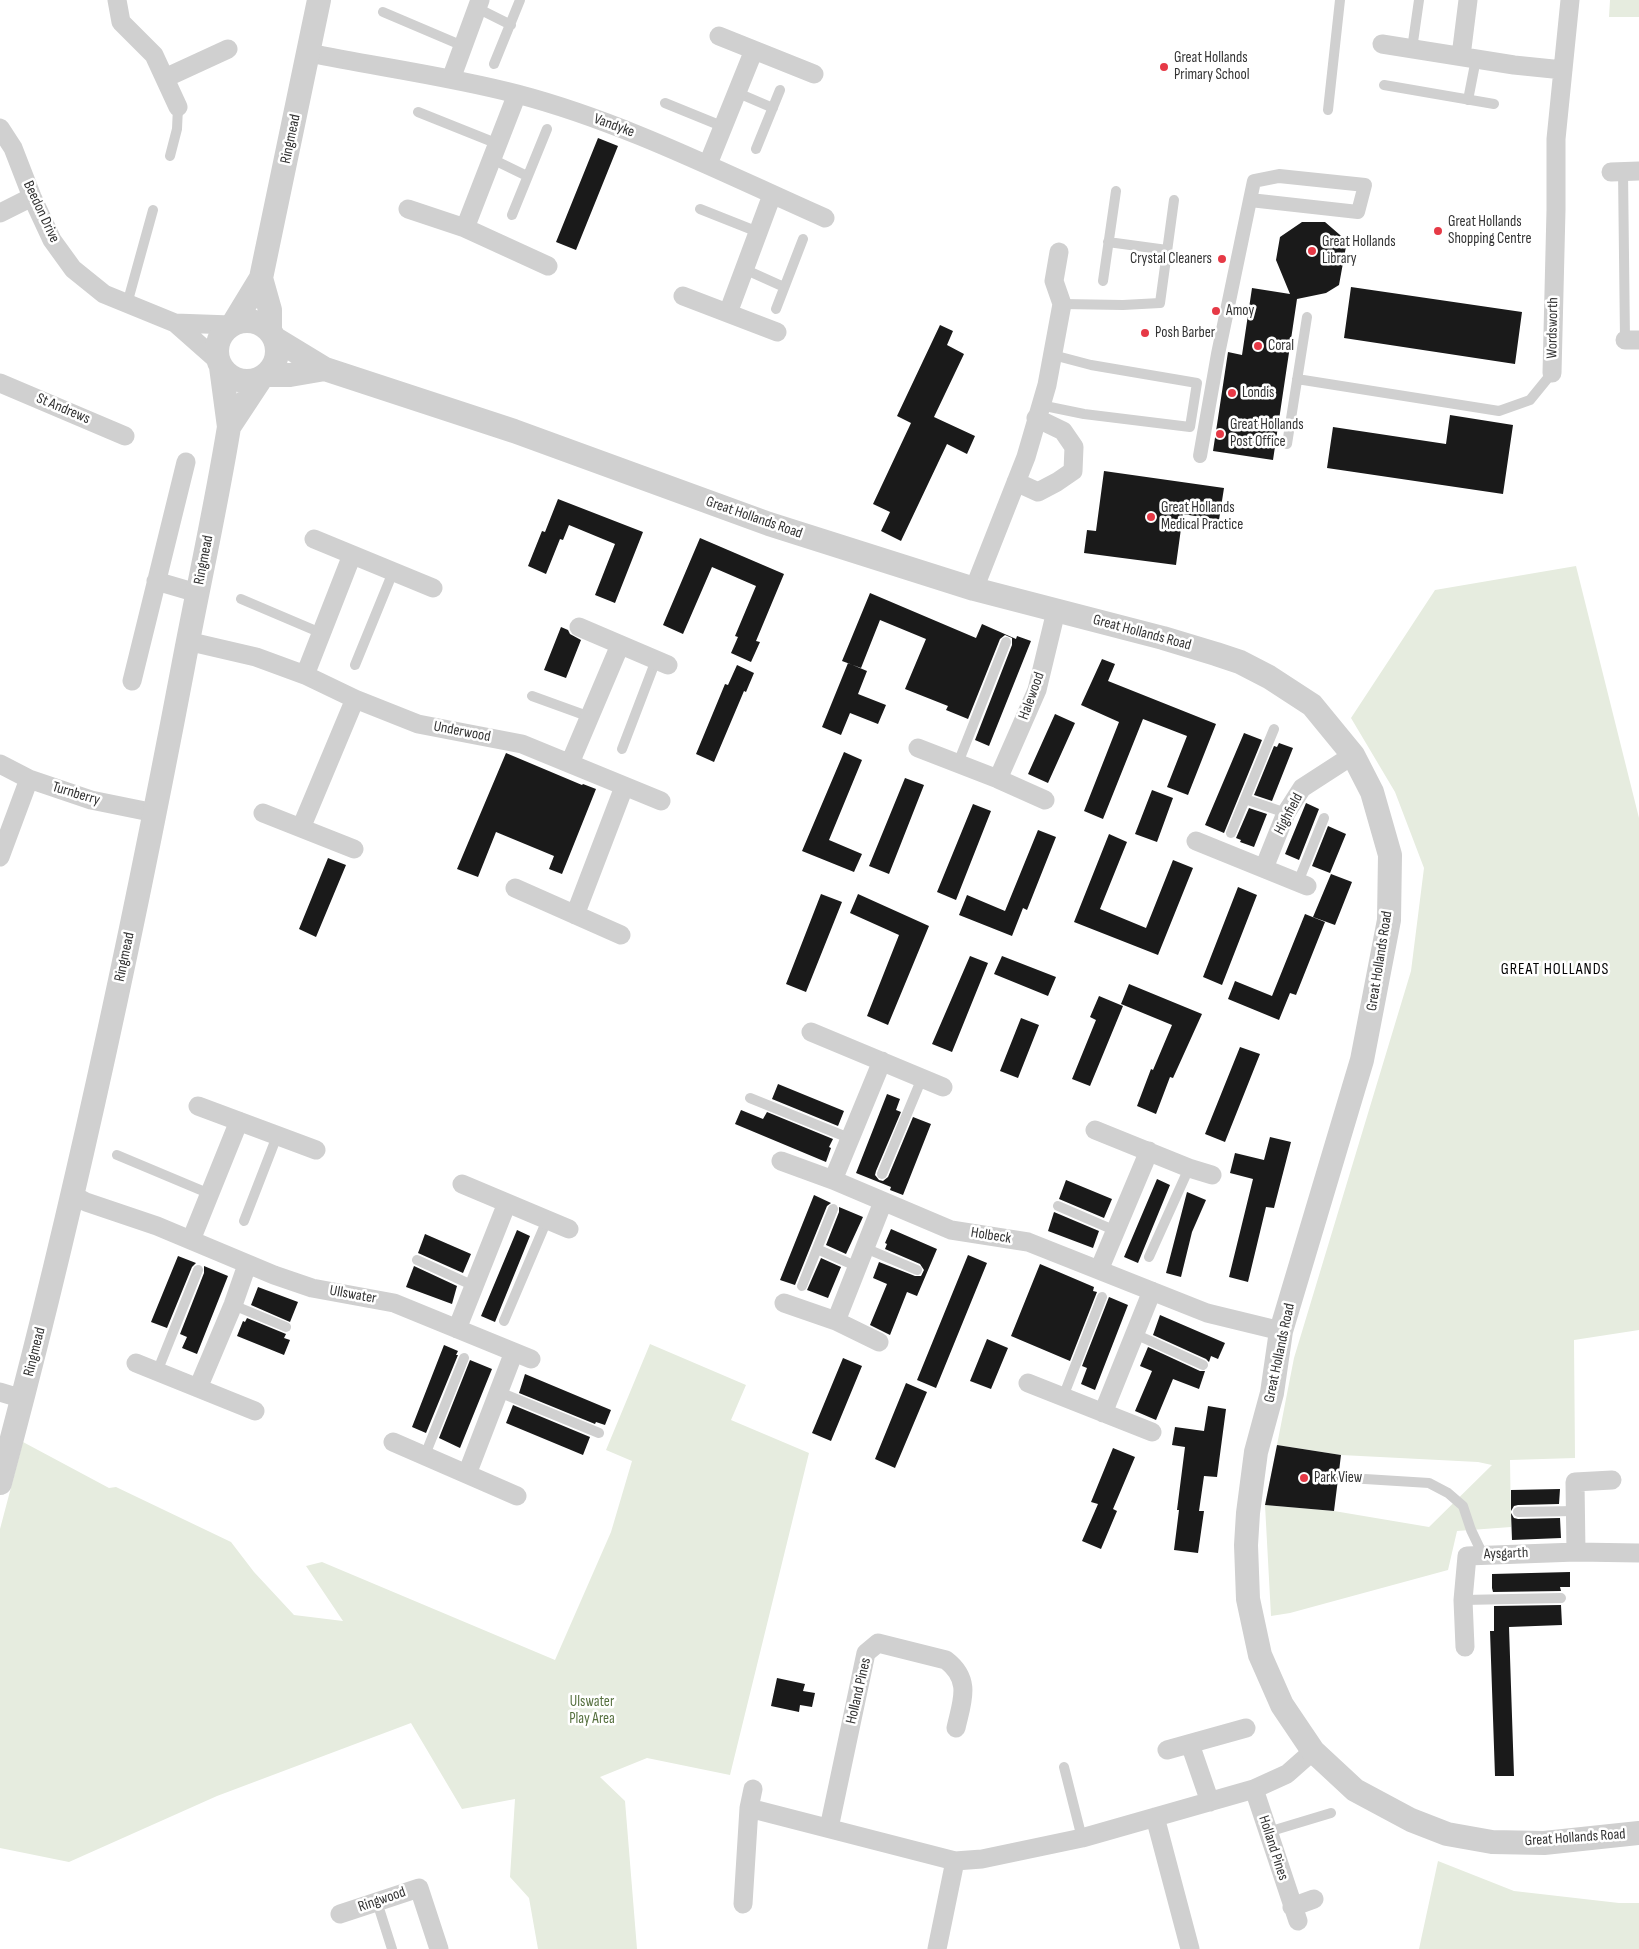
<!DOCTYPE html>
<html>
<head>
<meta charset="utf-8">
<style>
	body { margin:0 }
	canvas { display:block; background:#fff }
</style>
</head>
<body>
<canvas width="1639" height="1949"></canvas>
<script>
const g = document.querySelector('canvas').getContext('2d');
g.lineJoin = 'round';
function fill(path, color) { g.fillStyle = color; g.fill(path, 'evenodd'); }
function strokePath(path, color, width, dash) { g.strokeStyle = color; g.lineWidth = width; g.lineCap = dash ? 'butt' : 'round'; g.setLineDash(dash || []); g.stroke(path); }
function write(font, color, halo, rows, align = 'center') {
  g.font = font + ' "Sofia Sans Condensed",sans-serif'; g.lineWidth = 5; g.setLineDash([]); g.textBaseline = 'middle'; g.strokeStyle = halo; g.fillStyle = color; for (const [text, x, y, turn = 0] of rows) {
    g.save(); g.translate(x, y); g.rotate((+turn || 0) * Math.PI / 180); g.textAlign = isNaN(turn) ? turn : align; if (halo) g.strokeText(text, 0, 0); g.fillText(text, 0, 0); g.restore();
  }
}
fill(new Path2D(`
	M1610,0H1639V17H1609Z
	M1576,566L1639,818V1330L1574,1340L1575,1458L1510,1460L1511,1527L1457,1531L1448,1570L1290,1613L1271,1616L1265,1505L1334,1511L1429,1527L1492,1465L1478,1462L1341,1455L1277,1445L1294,1358L1411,971L1424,868L1395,792L1351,718L1435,590Z
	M650,1344L746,1385L731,1420L809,1453L730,1775L647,1758L600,1777L625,1801L637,1949H538L529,1898L510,1877L515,1799L462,1809L411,1723L217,1796L69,1862L0,1848V1529L23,1442L109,1488L116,1487L231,1542L254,1572L294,1615L343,1621L306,1566L322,1562L555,1660L611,1532L632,1461L606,1450Z
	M1438,1861L1514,1891L1619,1903H1639V1949H1419Z`), '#e6ecdf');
fill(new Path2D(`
	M598,138L618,146L576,250L556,242Z
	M1302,222H1325L1347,241L1339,285L1326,293L1297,299L1273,460L1213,451L1228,352L1242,355L1252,288L1290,294L1276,260L1280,237Z
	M1351,287L1522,312L1515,364L1344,338Z
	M940,325L953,331L947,345L964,354L934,417L975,436L967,454L947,444L901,541L881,531L890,512L873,504L911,423L897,416Z
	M1450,415L1513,425L1503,494L1327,468L1333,427L1446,444Z
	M1104,471L1224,488L1219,520L1183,514L1176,565L1084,553L1087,530L1096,531Z
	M558,499L643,532L615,603L595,595L615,544L569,525L563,540L560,539L546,574L528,566L542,531L545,532Z
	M700,538L784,574L756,641L760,642L751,662L731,653L738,637L735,636L756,586L712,567L683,634L663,625Z
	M870,593L976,638L982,624L1016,639L1017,636L1031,641L989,746L975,740L1012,645V638L1005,635L1000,639L968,719L946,710L948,706L905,689L926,639L880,620L861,668L842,661Z
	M561,627L568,630L570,634L581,640L566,678L544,670Z
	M1102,659L1115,664L1108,681L1216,724L1188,795L1167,787L1187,736L1143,719L1103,819L1084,811L1119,722L1081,705Z
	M848,663L867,671L858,694L886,705L878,724L850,713L841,735L822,727Z
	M737,665L754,673L746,692L744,691L714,762L696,754L725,684L728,685Z
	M1055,714L1075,723L1048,783L1028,774Z
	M1244,733L1262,740L1224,833L1205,825Z
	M1279,743L1293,748L1272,801L1254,795L1274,746L1277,747Z
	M844,752L862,760L829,840L862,854L854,872L802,851Z
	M506,753L582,785L583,784L596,789L562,874L549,869L554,856L496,832L478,877L457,869Z
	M905,778L924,785L889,874L869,866Z
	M1152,790L1173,798L1157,842L1135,834Z
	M1306,803L1319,809L1299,860L1285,854Z
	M973,804L991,811L956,900L937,892Z
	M1249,808L1267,814L1254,847L1240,842L1241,840L1236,838Z
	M1328,826L1346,834L1330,873L1312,866Z
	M1038,830L1056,837L1027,910L1023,908L1012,936L959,915L967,895L1005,911Z
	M1109,834L1127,842L1100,909L1146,928L1173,860L1193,868L1158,955L1074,922Z
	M328,858L346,865L316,937L299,929Z
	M1331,874L1352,882L1335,925L1313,917Z
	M1238,887L1257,895L1222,985L1203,977Z
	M821,894L842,902L806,992L786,984Z
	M858,894L929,926L888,1025L867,1016L899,935L850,913Z
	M1305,914L1325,922L1296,995L1290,993L1279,1020L1228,999L1235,981L1272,996Z
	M970,956L988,963L952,1052L932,1044Z
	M1002,956L1056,977L1048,996L994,974Z
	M1129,984L1202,1014L1173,1078L1170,1077L1156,1114L1137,1106L1151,1069L1153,1070L1172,1025L1121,1004Z
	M1099,996L1123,1006L1090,1086L1072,1079L1096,1020L1090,1017Z
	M1021,1018L1039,1025L1018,1078L1000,1071Z
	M1240,1047L1260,1054L1225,1142L1205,1134Z
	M778,1084L844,1111L838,1126L772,1099Z
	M887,1094L900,1099L896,1110L901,1112L876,1171L875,1175L879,1180L883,1181L888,1177L913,1117L931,1124L903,1195L890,1190L891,1187L856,1173Z
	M741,1110L763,1119L767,1112L833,1139L829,1147L831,1148L826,1162L735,1124Z
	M1270,1137L1291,1142L1274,1208L1266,1207L1248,1282L1229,1277L1253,1179L1230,1173L1235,1153L1264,1160Z
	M1157,1179L1170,1185L1138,1263L1124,1257Z
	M1066,1180L1112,1199L1104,1218L1059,1199Z
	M1187,1192L1206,1200L1192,1232L1181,1277L1166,1273Z
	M814,1195L831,1203L827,1206L795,1285L780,1280Z
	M839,1207L863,1217L846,1254L826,1245L839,1212Z
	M1054,1212L1099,1231L1093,1248L1048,1231Z
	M891,1229L937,1249L917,1296L907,1292L890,1335L870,1325L887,1284L873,1278L879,1262L915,1276H921L924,1270L920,1264L885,1249L887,1244L885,1243Z
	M517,1230L530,1236L495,1322L481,1316Z
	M425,1234L471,1254L463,1273L418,1253Z
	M968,1255L987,1263L936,1388L917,1380Z
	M178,1256L196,1263L192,1267L167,1328L151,1322Z
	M821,1258L841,1267L828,1298L807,1290Z
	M1040,1264L1094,1287L1093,1291L1097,1292L1070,1361L1011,1336Z
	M204,1266L228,1276L197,1354L182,1348L187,1337L180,1334L204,1273Z
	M414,1266L457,1286L452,1304L406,1287Z
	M258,1287L298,1302L290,1322L251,1305Z
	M1109,1297L1128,1305L1095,1390L1081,1384L1087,1368L1082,1366Z
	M1160,1315L1225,1343L1218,1359L1211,1356L1209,1362L1206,1359L1153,1335Z
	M247,1318L286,1334L284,1338L290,1340L284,1355L237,1336L243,1321L245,1322Z
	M987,1339L1008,1348L991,1389L970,1381Z
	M444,1345L458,1351L456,1355H458L426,1433L412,1427Z
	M1148,1347L1200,1371H1205L1199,1389L1173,1379L1156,1420L1135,1411L1152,1371L1140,1366Z
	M843,1358L862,1366L831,1441L812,1433Z
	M470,1360L492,1369L460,1448L439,1438Z
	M525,1374L611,1410L605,1425L596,1422L595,1424L519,1393Z
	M906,1383L927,1392L895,1468L875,1459Z
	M513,1405L590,1437L583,1455L506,1423Z
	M1208,1406L1226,1409L1217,1477L1204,1476L1199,1511H1204L1198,1553L1174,1550L1179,1510H1177L1185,1447L1172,1445L1175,1427L1204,1431Z
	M1277,1445L1341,1455L1334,1511L1265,1505Z
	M1113,1448L1135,1457L1113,1509L1117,1511L1101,1549L1082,1541L1098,1504L1091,1502Z
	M1560,1489L1559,1504L1518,1505L1514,1506L1511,1511V1490Z
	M1511,1513L1514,1518L1518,1519L1560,1518L1561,1538L1512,1540Z
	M1570,1572V1587H1560L1561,1591L1493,1592L1492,1588V1574Z
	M1561,1605L1562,1625L1509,1627L1514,1776H1495L1490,1631H1494V1606Z
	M777,1678L805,1684L803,1691L815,1693L812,1707L800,1705L799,1712L771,1706Z`), '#1a1a1a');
strokePath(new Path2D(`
	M477,8L511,25
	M383,12L463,46
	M1412,49L1419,0
	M494,64L520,0
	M1384,85L1494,104
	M738,93L773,108
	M1468,100L1476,59
	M665,103L724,127
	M1328,110L1340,0
	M418,112L498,144
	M756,149L780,90
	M170,156L177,129L178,107
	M492,159L527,176
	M1623,171L1625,340
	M700,209L758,232
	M512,215L547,129
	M1108,242L1167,250
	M744,269L784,287
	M1103,281L1116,191
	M127,304L153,210
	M1062,304L1123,305L1160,303L1174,200
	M776,309L803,239
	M1297,379L1499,411L1530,400L1552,373
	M1040,405L1084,414L1190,427L1197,383L1091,365L1053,355
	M1287,444L1307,317
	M241,599L321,633
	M355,665L393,572
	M532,696L590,717
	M622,749L656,660
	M958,763L1006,642
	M1245,799L1286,813
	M1231,833L1274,729
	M1298,882L1324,818
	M750,1098L849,1138
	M117,1155L210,1194
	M882,1174L922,1078
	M1058,1206L1116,1231
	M244,1221L277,1136
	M865,1248L917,1270
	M817,1249L858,1267
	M1149,1257L1189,1168
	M417,1260L474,1286
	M802,1286L833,1209
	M233,1305L286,1327
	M504,1321L547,1220
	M1135,1334L1203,1365
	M157,1372L198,1270
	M499,1392L599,1433
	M1063,1397L1102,1297
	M425,1455L464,1358
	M1349,1478L1429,1483L1448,1493L1463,1506L1471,1530L1483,1555
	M1518,1512L1575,1511
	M1463,1600L1561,1598
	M1064,1767L1082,1838
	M1268,1832L1331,1813
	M377,1902L392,1949`), '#d0d0d0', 10);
strokePath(new Path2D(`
	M1200,456L1218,354L1250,200L1254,181L1279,176L1365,185L1358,212L1250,200`), '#d0d0d0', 14);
strokePath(new Path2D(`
	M117,0L121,22L154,55L178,107
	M719,36L814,74
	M1382,44L1514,65L1563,70
	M309,53C378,67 448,76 517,94C624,122 723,173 825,218
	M1461,56L1468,0
	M165,78L228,49
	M451,79L480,0
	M0,128L13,148L32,197L52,240L73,269L104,294L175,323L218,361
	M708,164L754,50
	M1611,172L1639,171
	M408,209L465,228L548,266
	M0,213L32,197
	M465,228L517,94
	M683,296L777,332
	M728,313L772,195
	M175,323L231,325
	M1625,340H1639
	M1552,373L1556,210V139L1570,0
	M0,383L125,436
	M1016,482L1038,492L1057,482L1073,471L1074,447L1063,431L1036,418
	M314,539L433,588
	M156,581L197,593
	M974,589L1026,457L1047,385L1062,304L1054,281L1059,252
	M579,627L668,665
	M187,641L256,657L305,675L355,699L418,724L522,744L661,801
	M305,675L352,555
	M132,681L186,462
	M918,748L998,779L1045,800
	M570,763L620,645
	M0,764L29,779L91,800L155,813
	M998,779L1037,690L1056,611
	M263,813L354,849
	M301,828L355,699
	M1196,841L1307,886
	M0,857L29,779
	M1264,868L1286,813L1302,788L1353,755
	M515,888L621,935
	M575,915L624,787
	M811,1032L943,1087
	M198,1106L316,1150
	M1095,1130L1189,1168L1212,1175
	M781,1161L833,1180L951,1230L1028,1242L1207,1313L1281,1331
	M833,1180L882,1061
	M462,1184L569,1229
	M73,1195L86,1202L157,1226L274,1275L312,1288L394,1303L531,1359
	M191,1240L239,1121
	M1099,1270L1149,1151
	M784,1303L836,1321L879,1342
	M836,1321L883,1202
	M457,1329L507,1203
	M136,1363L255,1411
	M1028,1383L1152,1432
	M198,1388L233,1305L247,1265
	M0,1392L23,1399
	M1103,1413L1152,1291
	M393,1442L517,1496
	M467,1474L514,1352
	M1576,1552L1575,1482L1612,1480
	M1465,1647L1463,1600L1467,1556L1576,1552L1639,1553
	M1190,1744L1210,1802
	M1167,1750L1246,1728
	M1254,1789L1298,1921
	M749,1808L955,1861L982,1859L1082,1838L1254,1789L1287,1774L1313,1751
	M1155,1817L1190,1949
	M829,1828L866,1653L878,1643L946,1660C972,1680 962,1701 956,1728
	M743,1904L749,1808L753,1789
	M1292,1907L1314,1899
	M340,1914L419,1888L439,1949
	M937,1949L955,1861`), '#d0d0d0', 19);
strokePath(new Path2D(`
	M261,278L270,310V331
	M217 351a30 30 0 1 1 60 0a30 30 0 1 1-60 0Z
	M233,324L261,278L319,0
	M274,338L325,369L514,431L769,524L974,589L1163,638L1216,654L1240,662L1269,677L1312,705L1353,755L1372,792L1390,855L1389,920L1362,1060L1281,1331L1272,1393L1256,1452L1248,1513L1246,1545L1248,1599L1260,1655L1282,1705L1313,1751L1355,1790L1411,1820L1447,1834L1492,1842L1544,1843L1639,1833
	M265,375H290L325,369
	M229,427L262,377
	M0,1483C73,1213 131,941 183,667C198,587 216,507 229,427L221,367`), '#d0d0d0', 24);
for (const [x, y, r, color] of [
	[1164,67,5,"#e63946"],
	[1438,231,5,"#e63946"],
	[1312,251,5,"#e63946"],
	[1222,259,5,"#e63946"],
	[1216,311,5,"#e63946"],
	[1145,333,5,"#e63946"],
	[1258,346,5,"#e63946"],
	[1232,393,5,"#e63946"],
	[1220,434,5,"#e63946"],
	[1151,517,5,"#e63946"],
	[1304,1478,5,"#e63946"]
]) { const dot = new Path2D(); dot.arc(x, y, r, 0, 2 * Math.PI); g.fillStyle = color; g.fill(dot); strokePath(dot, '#fff', 2); }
write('15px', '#333', '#fff', [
	["Great Hollands",1174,58],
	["Primary School",1174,75],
	["Great Hollands",1448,222],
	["Shopping Centre",1448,239],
	["Great Hollands",1322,242],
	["Library",1322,259],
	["Crystal Cleaners",1212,259,"right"],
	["Amoy",1226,311],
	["Posh Barber",1155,333],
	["Coral",1268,346],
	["Londis",1242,393],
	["Great Hollands",1230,425],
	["Post Office",1230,442],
	["Great Hollands",1161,508],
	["Medical Practice",1161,525],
	["Park View",1314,1478]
], 'left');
write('15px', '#333', '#fff', [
	["Vandyke",614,126,20],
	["Ringmead",291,139,-78],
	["Beedon Drive",41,212,65],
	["Wordsworth",1553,328,-89],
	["St Andrews",63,409,23],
	["Great Hollands Road",754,518,19],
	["Ringmead",204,560,-79],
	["Great Hollands Road",1142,633,15],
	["Halewood",1032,696,-70],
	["Underwood",462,732,11],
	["Turnberry",76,794,17],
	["Highfield",1289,814,-62],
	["Ringmead",125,957,-78],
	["Great Hollands Road",1380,961,-81],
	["Holbeck",991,1236,9],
	["Ullswater",353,1295,10],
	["Ringmead",35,1352,-76],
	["Great Hollands Road",1280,1353,-78],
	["Aysgarth",1506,1554,-2],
	["Holland Pines",859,1691,-77],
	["Great Hollands Road",1575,1838,-4],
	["Holland Pines",1273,1848,72],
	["Ringwood",382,1900,-19]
]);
write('15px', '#56703f', '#fff', [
	["Ulswater",592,1702],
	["Play Area",592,1719]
]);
g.letterSpacing = '1px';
write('16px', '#000', '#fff', [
	["GREAT HOLLANDS",1555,970]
]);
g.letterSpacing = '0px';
</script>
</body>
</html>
